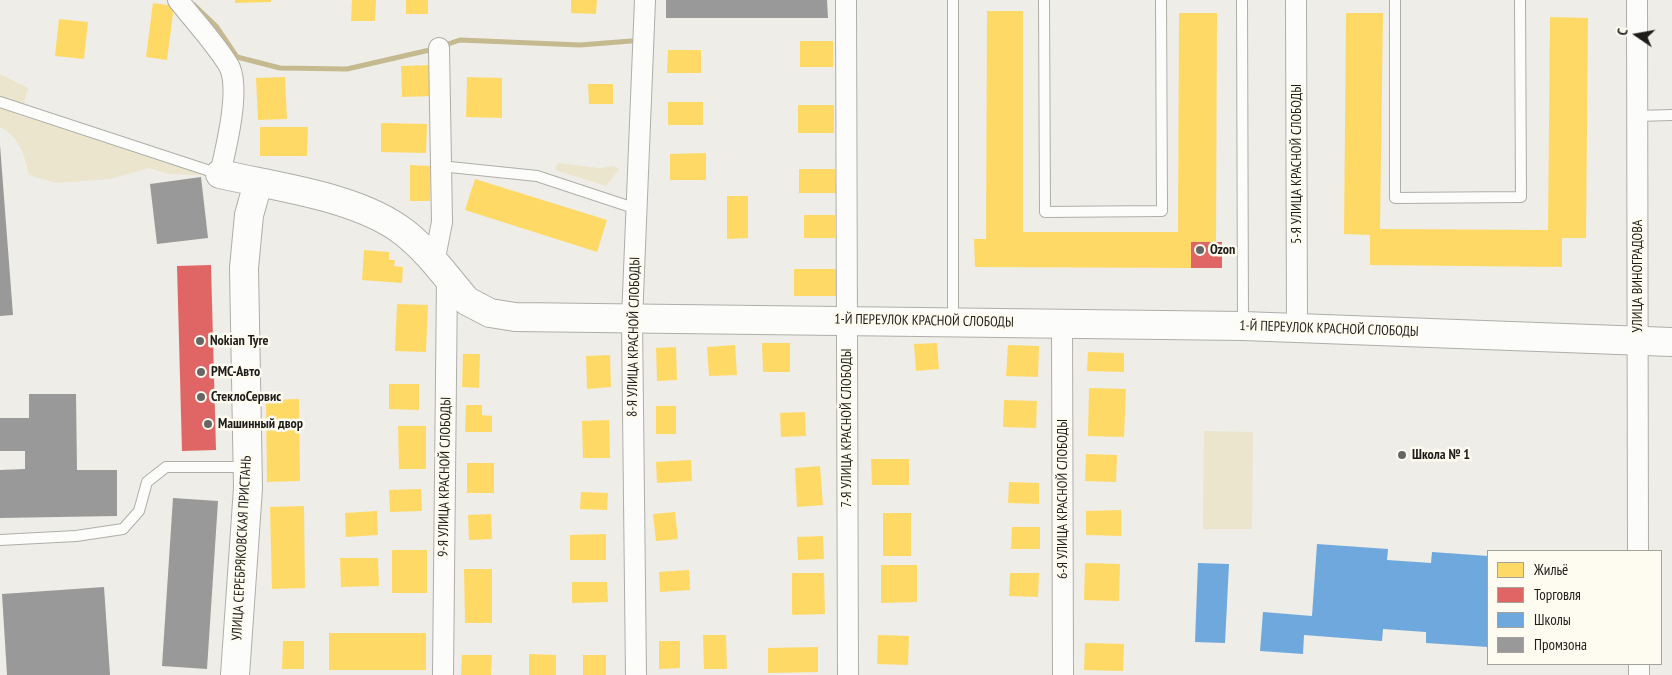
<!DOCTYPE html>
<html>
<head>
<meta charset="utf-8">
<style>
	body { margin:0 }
	#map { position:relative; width:1672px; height:675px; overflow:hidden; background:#eeede7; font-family:"PT Sans Narrow",sans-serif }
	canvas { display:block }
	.legend { position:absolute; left:1487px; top:550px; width:175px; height:115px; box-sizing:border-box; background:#fefbf1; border:1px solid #a4a29b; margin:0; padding:6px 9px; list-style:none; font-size:15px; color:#1e1d1a }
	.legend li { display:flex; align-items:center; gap:10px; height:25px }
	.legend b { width:25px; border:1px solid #a4a29b }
	.north { position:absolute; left:1612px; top:10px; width:50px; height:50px; -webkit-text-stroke:4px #fefbf1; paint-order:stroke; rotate:282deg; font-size:14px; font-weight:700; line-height:20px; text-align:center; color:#1e1d1a }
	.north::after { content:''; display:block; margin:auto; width:18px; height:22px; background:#1e1d1a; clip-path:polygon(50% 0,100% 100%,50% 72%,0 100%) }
</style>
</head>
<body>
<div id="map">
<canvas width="1672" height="675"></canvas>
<ul class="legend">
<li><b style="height:14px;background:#ffd966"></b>Жильё</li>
<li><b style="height:14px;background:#e06666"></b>Торговля</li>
<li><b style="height:14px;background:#6fa8dc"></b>Школы</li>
<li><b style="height:14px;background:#999"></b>Промзона</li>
</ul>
<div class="north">С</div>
</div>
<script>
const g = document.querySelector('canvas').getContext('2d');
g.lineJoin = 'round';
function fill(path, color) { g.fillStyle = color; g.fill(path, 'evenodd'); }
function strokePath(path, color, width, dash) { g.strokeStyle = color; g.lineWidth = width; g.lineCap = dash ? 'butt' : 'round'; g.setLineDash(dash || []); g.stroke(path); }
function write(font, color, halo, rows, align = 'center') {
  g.font = font + ' "PT Sans Narrow",sans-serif'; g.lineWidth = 5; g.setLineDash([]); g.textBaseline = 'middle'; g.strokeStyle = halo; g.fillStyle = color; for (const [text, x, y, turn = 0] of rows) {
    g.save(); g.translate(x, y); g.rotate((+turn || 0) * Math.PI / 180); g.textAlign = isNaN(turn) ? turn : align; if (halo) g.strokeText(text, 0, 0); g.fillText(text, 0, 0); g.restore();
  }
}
fill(new Path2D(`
	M0,74L28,88L22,112L189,165L199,175L169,174L149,168L110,179L56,183L29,175C24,154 20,138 0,127Z
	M558,163L599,168L613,166L620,169L606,186L555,170Z
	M1204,431L1253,432L1252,529H1203Z`), '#ebe5cd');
fill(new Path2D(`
	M235,0H271V2L235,3Z
	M352,0H376L375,21H351Z
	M406,0H428V14H406Z
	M571,0H597L596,14L571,13Z
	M153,3L174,6L167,60L146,57Z
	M987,11H1023V232H1178L1179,13H1217L1216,242H1191V268L975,267L974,239H986Z
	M1346,13H1383L1380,229L1548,230L1550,17L1588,18L1586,238H1562V267L1370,265V235L1344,234Z
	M59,19L88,22L84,59L55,56Z
	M800,41H833V67H800Z
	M668,50H701V73H667Z
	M432,65V96L402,97L401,66Z
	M285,77L287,119L258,120L256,78Z
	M467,77L502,78V118L466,117Z
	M588,84H613V104H589Z
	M668,102H703V125H668Z
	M798,105H834V133H798Z
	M381,123L427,124L426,153L381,152Z
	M260,127H308L307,156H260Z
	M706,153V180H670V154Z
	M410,165L431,166L430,201H410Z
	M799,169H835L836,193H799Z
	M475,179L607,220L597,252L465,210Z
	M727,196H748V238L727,239Z
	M804,215H835V238H804Z
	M364,250L389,252V260H395L394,266L403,267L402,283L362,280Z
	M794,269H836V296H794Z
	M397,304L428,305L426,352L395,351Z
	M762,343H790V372H763Z
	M937,343L939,369L916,371L914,344Z
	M735,345L737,375L709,376L707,347Z
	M1008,345L1039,346L1038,377L1006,376Z
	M676,347L677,380L657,381L656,348Z
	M1088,352L1124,353V372L1087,371Z
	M463,354H480L479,388L462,387Z
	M610,355L611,387L587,389L586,356Z
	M389,384H419V410L389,409Z
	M1089,388L1126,389L1124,437L1088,436Z
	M299,399L300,481L267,482L266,400Z
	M1004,400L1037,401L1036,428L1003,427Z
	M466,405H482V415L492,416V432H465Z
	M656,406H676V434H656Z
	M805,412L806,436L781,437L780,413Z
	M609,420L610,458H583L582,421Z
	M398,426H426V469H399Z
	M1086,454L1117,455L1116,482L1085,481Z
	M871,459H909V485H872Z
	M691,460L692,481L657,483L656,462Z
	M467,463H494V493H467Z
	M820,466L823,505L797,507L795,468Z
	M1009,482L1039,483V504L1008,503Z
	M421,489L422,511L390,512L389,490Z
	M581,492L608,493L607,510L580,509Z
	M304,506L305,588L272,589L270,507Z
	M1121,510V536L1086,535V511Z
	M377,511L378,535L346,537L345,513Z
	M675,512L678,539L656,541L653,514Z
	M883,513H911V556H883Z
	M491,514L492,539L469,540L468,515Z
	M1012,527H1040V549H1011Z
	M606,534V560H570V535Z
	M823,536L824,559L798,560L797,537Z
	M392,550H427V593H392Z
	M340,558H378L379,586L341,587Z
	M1085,563L1120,564L1119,601L1084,600Z
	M881,565H917V602L881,603Z
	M464,569H492V623H465Z
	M689,570L690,590L660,592L659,572Z
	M792,573H824L825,614L792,615Z
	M1010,573H1039L1038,597L1009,596Z
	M572,582H607L608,602L572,603Z
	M329,633H426V670H329Z
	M703,635H726L727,669H704Z
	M878,635L909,636L908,665L877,664Z
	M283,641H304V669H282Z
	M659,641H680V668L659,669Z
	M1085,643L1124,644L1123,671L1084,670Z
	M818,647V672L768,673V648Z
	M529,654L556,655V675H529Z
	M462,655H492L491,675H461Z
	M583,655H606V675H583Z`), '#ffd966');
fill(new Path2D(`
	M1191,242H1222V268H1191Z
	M211,265L216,450L182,451L177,266Z`), '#e06666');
fill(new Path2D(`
	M1317,544L1388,549L1387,560L1431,563L1432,552L1488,556V647L1426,643V632L1383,629L1382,641L1304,635L1303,654L1260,651L1263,612L1312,616Z
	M1198,563L1229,564L1225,643L1195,642Z`), '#6fa8dc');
fill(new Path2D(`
	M666,0H827L828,18H666Z
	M0,145L13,315L0,316Z
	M201,177L208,238L157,244L150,184Z
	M29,394H76L77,470H117V516L0,518V470L25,469V451H0V418H29Z
	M173,498L218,501L207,669L162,666Z
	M104,587L110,675H7L2,594Z`), '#999');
strokePath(new Path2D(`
	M194,5L216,26L237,57L280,68L347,69L434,49
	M442,46L460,40L580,45L631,41`), '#c5b990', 5);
const lane = new Path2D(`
	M953,0V321
	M1044,0L1045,212L1162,211L1161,0
	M1242,0L1243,325
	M1395,0V198L1521,197L1520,0
	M0,102L219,174
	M1637,116L1672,115
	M440,166L537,176L637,209
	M0,540L76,536L123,529L139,511L147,482L166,467H247`);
const street = new Path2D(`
	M178,0C191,17 221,50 230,68C240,92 226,148 220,174
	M846,0L848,675
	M1296,0L1297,327
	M1637,0L1638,551
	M434,263L442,222L439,48
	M1062,322L1063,675
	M1639,664V675
	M443,675L447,278
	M636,675L632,320L645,0`);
const secondary = new Path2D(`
	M220,174C277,187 360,197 405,233C429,252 447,278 467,301L490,313L515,317L1243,326L1672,342
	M235,675L248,488L244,268L249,215L258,183`);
strokePath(lane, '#aeaea9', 12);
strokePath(street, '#aeaea9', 22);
strokePath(secondary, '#aeaea9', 30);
strokePath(lane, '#fcfcfb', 10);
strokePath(street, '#fcfcfb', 20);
strokePath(secondary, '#fcfcfb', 28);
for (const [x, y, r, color] of [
	[1200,250,5,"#676662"],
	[200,341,5,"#676662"],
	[201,372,5,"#676662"],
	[201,397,5,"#676662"],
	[208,424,5,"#676662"],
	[1402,455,5,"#676662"]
]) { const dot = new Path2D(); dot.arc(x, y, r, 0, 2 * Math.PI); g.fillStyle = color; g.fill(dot); strokePath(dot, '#fefbf1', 2); }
write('14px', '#1e1d1a', '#fefbf1', [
	["5-Я УЛИЦА КРАСНОЙ СЛОБОДЫ",1297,164,-90],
	["УЛИЦА ВИНОГРАДОВА",1638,276,-90],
	["1-Й ПЕРЕУЛОК КРАСНОЙ СЛОБОДЫ",924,321,1],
	["1-Й ПЕРЕУЛОК КРАСНОЙ СЛОБОДЫ",1329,329,2],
	["8-Я УЛИЦА КРАСНОЙ СЛОБОДЫ",634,337,-89],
	["7-Я УЛИЦА КРАСНОЙ СЛОБОДЫ",847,428,-90],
	["9-Я УЛИЦА КРАСНОЙ СЛОБОДЫ",445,477,-89],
	["6-Я УЛИЦА КРАСНОЙ СЛОБОДЫ",1063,499,-90],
	["УЛИЦА СЕРЕБРЯКОВСКАЯ ПРИСТАНЬ",242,548,-87]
]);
write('bold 14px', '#1e1d1a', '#fefbf1', [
	["Ozon",1210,250],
	["Nokian Tyre",210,341],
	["РМС-Авто",211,372],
	["СтеклоСервис",211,397],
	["Машинный двор",218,424],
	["Школа № 1",1412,455]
], 'left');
</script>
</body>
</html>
